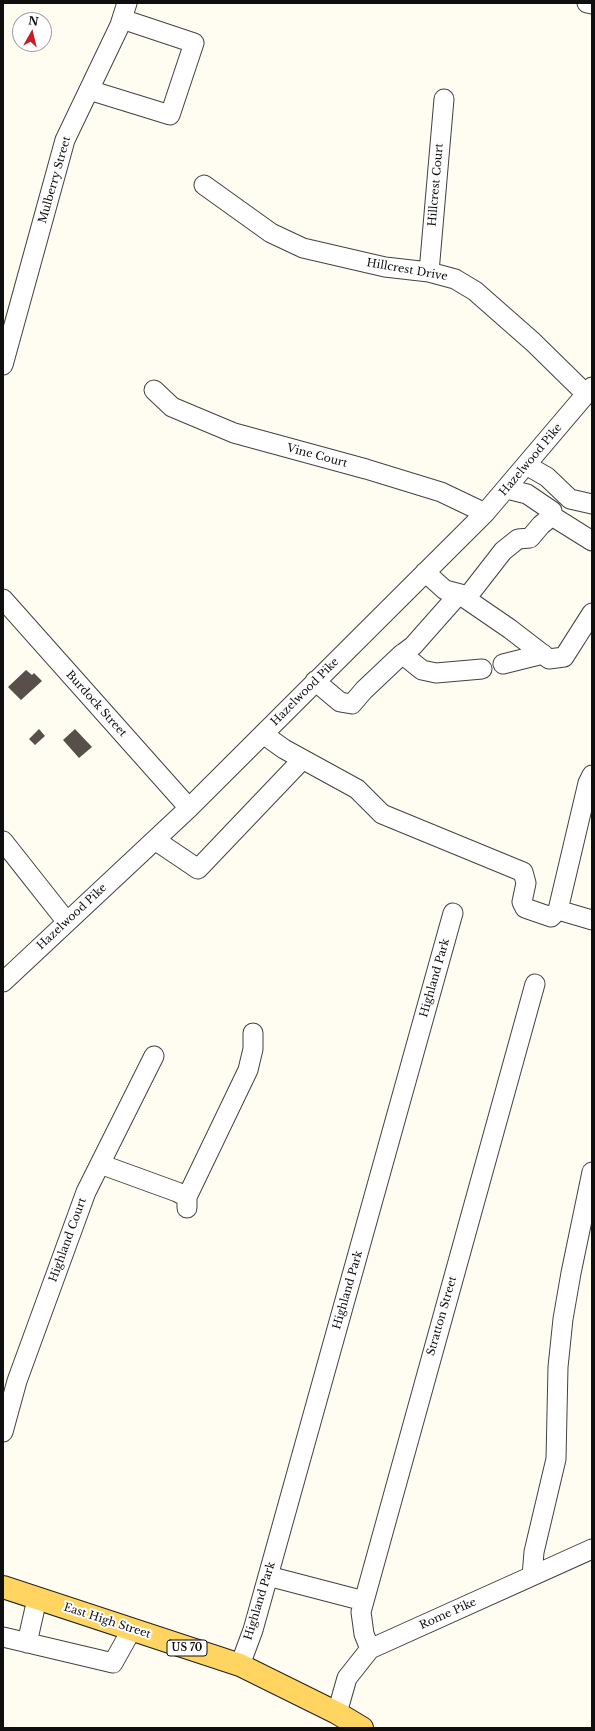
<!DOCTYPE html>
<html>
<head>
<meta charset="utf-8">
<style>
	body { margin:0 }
	#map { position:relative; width:595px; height:1731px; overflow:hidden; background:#fffcf1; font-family:"Libre Baskerville",serif }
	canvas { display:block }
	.frame { position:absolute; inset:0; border:4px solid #0f0f0f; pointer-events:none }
	.north { position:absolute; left:12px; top:12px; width:40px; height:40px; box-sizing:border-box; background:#fff; border:1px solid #9f9f9f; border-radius:50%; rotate:8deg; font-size:11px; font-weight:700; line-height:16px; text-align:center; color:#0f0f0f }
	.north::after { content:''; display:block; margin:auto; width:14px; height:18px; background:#c91d2a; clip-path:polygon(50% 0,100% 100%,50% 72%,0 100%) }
</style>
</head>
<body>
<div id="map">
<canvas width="595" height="1731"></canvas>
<div class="frame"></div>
<div class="north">N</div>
</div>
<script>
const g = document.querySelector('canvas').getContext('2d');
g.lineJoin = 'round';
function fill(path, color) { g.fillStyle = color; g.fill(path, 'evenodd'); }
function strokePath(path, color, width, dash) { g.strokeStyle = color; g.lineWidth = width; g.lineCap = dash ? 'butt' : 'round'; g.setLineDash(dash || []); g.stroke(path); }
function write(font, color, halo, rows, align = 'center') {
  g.font = font + ' "Libre Baskerville",serif'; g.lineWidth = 4; g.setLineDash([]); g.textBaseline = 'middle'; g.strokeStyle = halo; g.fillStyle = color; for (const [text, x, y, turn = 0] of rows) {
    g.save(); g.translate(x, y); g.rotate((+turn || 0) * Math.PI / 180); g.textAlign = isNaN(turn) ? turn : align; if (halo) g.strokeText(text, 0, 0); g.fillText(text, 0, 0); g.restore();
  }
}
fill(new Path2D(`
	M26,670L32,675L34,673L42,681L21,700L8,687Z
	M39,729L45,736L35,745L29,739Z
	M75,729L92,747L79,758L63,740Z`), '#584f4a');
const minor = new Path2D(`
	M587,3L592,4
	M89,90L170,115L194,43L122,19
	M204,185L271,233L303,248L385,267L429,272L455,279L475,291L533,342L586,394
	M429,272L444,99
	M3,365L65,140L120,25L127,3
	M154,390L172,407L234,433L366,469L441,492L485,513
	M526,465L547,477L570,499L592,504
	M552,516L592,541
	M425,572L445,590L468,596L503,551L518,539L530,538L541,525L552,516V511L527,494L507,489
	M459,594L510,629L549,659L564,657L592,613
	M3,599L189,808
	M402,654L422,670L436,673L482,669
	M503,664L543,654
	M315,681L340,702L352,704L364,690L401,655L413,646L459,594
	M263,734L284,749L357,789L382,814L523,872L526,883L522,902L525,908L551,917L558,910L588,783L592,775
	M155,840L198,869L300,762V758
	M3,841L67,922
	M558,910L592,920
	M3,982L189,808L485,513L592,387
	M100,1164L177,1192L187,1197V1208
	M187,1197L248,1070L253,1049V1033
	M3,1432L17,1381L86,1192L154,1056
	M268,1576L364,1601
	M532,1576L534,1552L556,1459L558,1367L563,1319L571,1273L592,1172
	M3,1637L113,1663L132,1629
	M27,1643L37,1599
	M370,1649L364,1634L361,1612L535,984
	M240,1665L253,1630L453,913
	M337,1713L347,1678L370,1649L592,1549`);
const major = new Path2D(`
	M3,1587L240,1665L337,1713L362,1728`);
strokePath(minor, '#424242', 21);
strokePath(major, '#202020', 24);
strokePath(minor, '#fff', 19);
strokePath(major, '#ffd461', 22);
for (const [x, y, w] of [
	[187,1648,40]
]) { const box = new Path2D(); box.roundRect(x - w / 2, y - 8, w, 16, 3); g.fillStyle = '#fff'; g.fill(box); strokePath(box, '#0f0f0f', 1); }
write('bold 10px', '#0f0f0f', null, [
	["US 70",187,1648]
]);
write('11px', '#0f0f0f', '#fff', [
	["Mulberry Street",55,180,-74],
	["Hillcrest Court",436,185,-85],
	["Hillcrest Drive",407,270,10],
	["Vine Court",317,456,15],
	["Hazelwood Pike",531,460,-50],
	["Hazelwood Pike",305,692,-45],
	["Burdock Street",96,704,48],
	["Hazelwood Pike",72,917,-43],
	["Highland Park",435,978,-74],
	["Highland Court",68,1240,-70],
	["Highland Park",348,1290,-74],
	["Stratton Street",442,1316,-74],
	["Highland Park",260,1601,-73],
	["Rome Pike",448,1614,-24],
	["East High Street",107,1621,18]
]);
</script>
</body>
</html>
